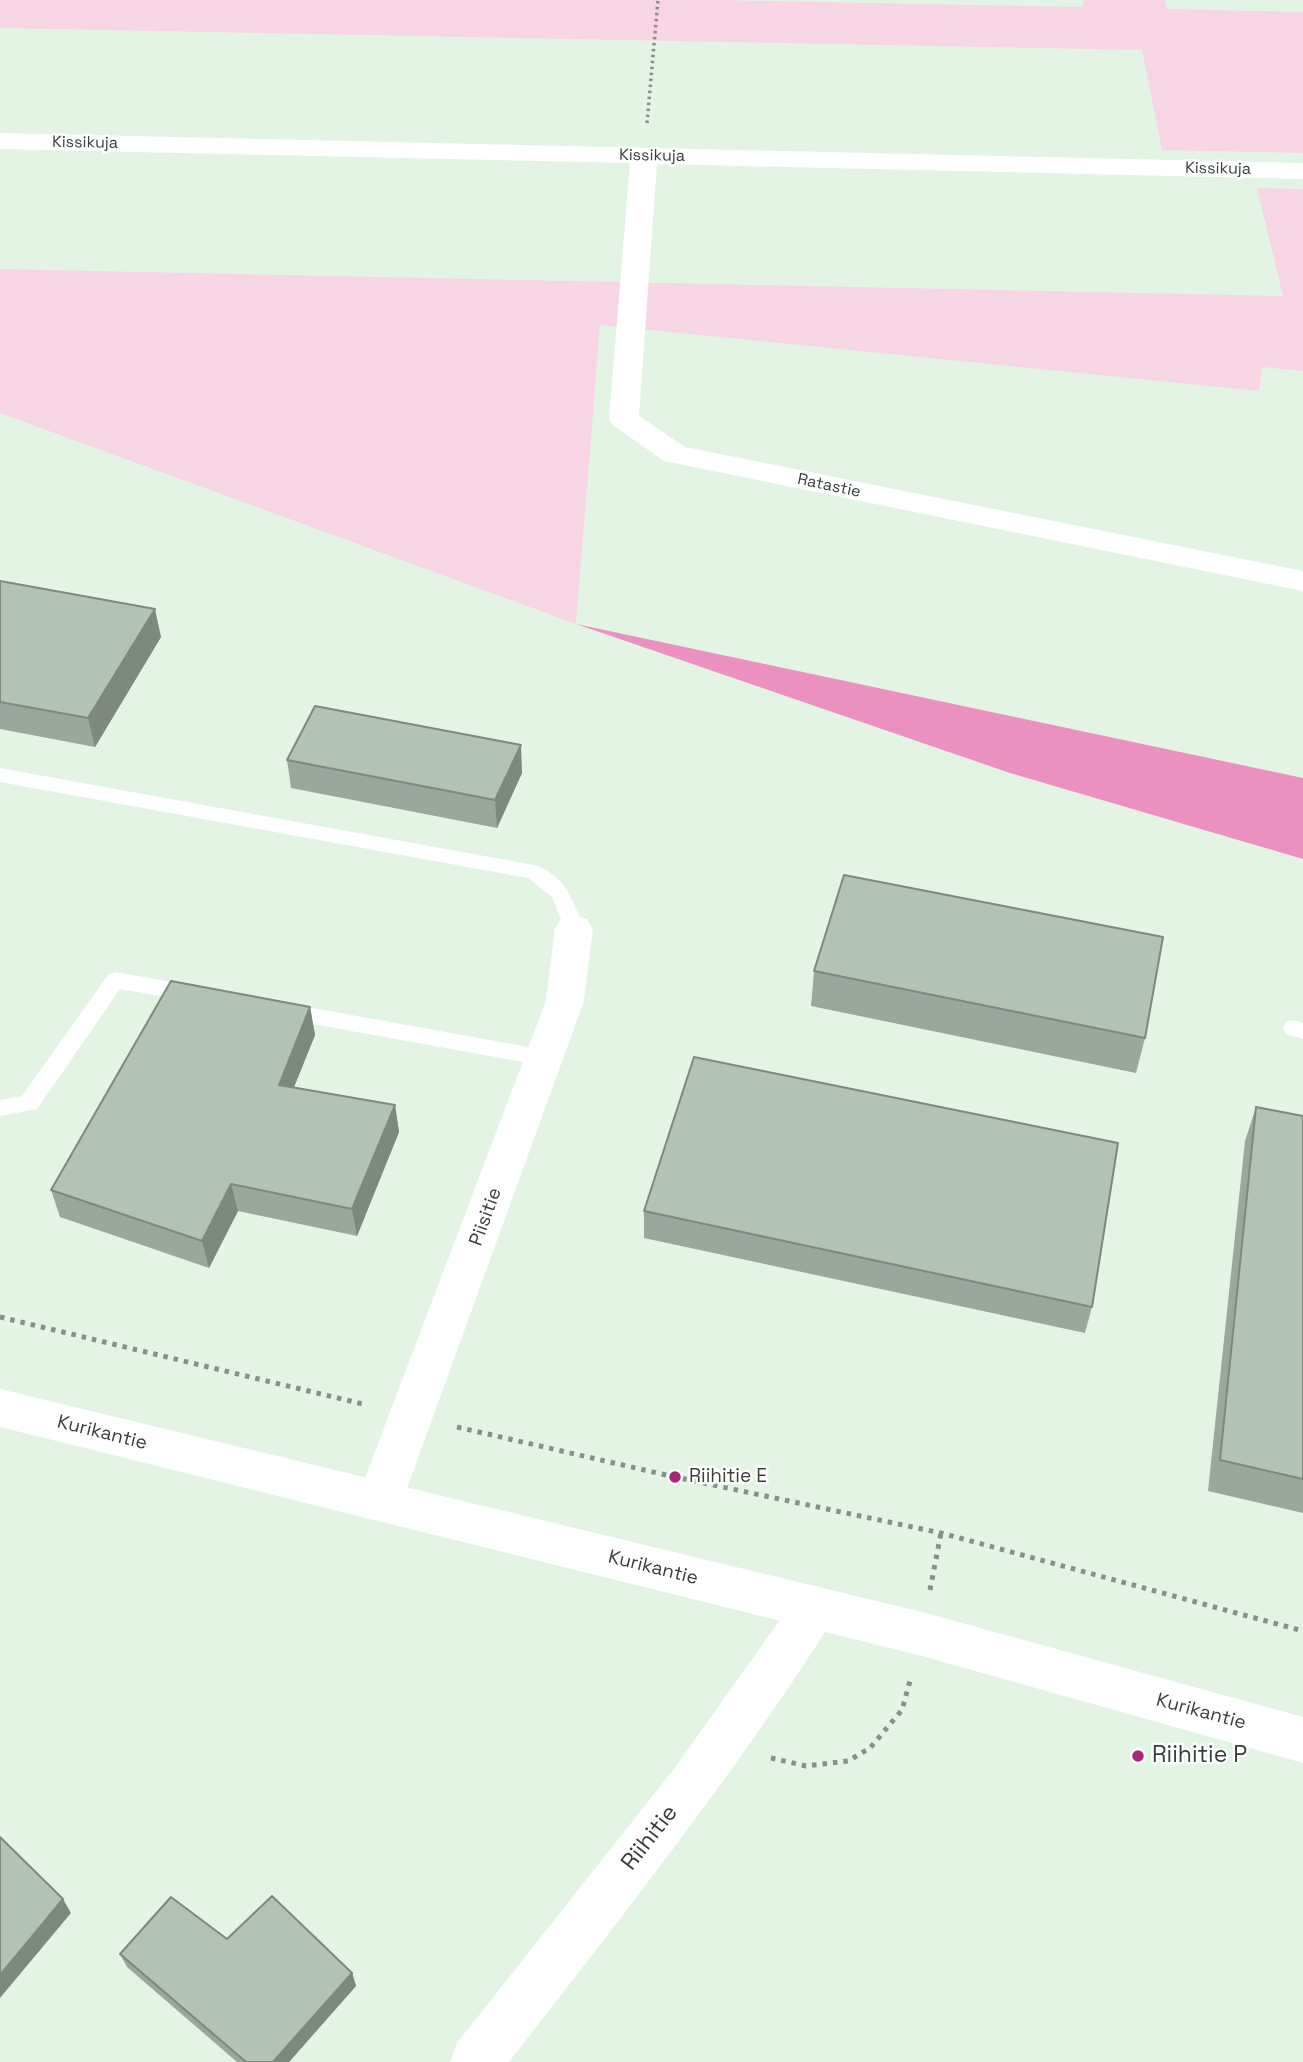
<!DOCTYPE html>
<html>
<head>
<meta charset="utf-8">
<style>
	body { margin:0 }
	canvas { display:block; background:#e3f4e5 }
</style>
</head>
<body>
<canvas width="1303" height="2062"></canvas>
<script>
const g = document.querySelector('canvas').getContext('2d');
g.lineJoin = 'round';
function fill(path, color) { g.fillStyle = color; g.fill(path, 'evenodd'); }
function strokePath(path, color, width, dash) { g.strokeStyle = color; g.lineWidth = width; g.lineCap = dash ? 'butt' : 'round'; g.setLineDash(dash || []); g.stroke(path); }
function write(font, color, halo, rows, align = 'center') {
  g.font = font + ' "Space Grotesk",sans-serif'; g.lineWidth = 5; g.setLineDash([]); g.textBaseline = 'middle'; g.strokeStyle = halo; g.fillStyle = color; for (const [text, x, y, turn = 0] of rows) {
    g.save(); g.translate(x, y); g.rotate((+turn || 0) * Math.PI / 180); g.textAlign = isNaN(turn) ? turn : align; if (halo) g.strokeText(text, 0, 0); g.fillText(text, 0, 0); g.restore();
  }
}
fill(new Path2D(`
	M0,0H717L1083,7V0H1165L1167,9L1303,12V153L1162,150L1142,50L0,28Z
	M1257,188L1303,189V371L1262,367L1259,391L600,325L576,624L0,413V269L1283,296Z`), '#f7d5e5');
fill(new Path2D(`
	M576,624L1303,778V859L1010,773Z`), '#eb90c0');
strokePath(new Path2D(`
	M647,123L658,0`), '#859187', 3.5, [2.5, 3.5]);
strokePath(new Path2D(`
	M0,1317L367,1405
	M457,1427L675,1477L941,1533L1303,1631
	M930,1590L941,1533
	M771,1758L806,1766L848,1761L870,1748L902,1710L911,1677`), '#859187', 5, [4.5, 6]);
fill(new Path2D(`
	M0,768L534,865C565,874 574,902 584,929L581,934L574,936L567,934L552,897L528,878L0,782Z
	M115,972L195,986L202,988L205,994L202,1000L195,1002L120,989L37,1109L0,1116V1100L22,1096L108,975Z
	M285,1003L545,1050L552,1052L556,1058L552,1064L545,1066L285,1019L278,1017L275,1011L278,1005Z
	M1293,1020L1303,1023V1039L1286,1034L1283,1028L1286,1022Z`), '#fff');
fill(new Path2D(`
	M0,133L1303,163V179L657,164L639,416L685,447L1303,571V591L664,461L613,425L609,419L630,163L0,149Z
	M574,915L587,919L593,929L584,1001L403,1499L396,1513L380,1519L364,1513L357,1499L546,1001L555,929L561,919Z
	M815,1586L831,1593L838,1608L831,1623C733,1776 621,1918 509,2062H450L457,2043L677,1765L799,1593Z`), '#fff');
fill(new Path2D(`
	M0,1389L922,1612L1303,1717V1763L922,1656L0,1427Z`), '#fff');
fill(new Path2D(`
	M0,581L161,637L95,747L0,729Z
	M287,760L522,773L497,828L291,788Z
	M814,971L1145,1038L1136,1073L811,1006Z
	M310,1007L315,1035L294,1087L395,1105L399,1132L357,1236L238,1211L209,1268L60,1217L51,1190Z
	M1256,1107L1303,1116V1513L1208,1491L1245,1141Z
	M644,1211L1092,1307L1085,1333L644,1238Z
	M227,1939L352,1973L356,1986L289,2062H237L127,1967L120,1954Z`), '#99a79c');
fill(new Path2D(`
	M155,609L161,637L95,747L88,718Z
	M521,745L522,773L497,828L495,800Z
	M310,1007L315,1035L284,1112L279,1085Z
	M395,1105L399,1132L357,1236L352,1209Z
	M231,1184L238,1211L209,1268L202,1241Z
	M63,1899L71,1913L0,1998V1975Z
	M352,1973L356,1986L289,2062H273Z`), '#7d887f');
const building = new Path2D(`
	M0,581L155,609L88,718L0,702Z
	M315,706L521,745L495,800L287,760Z
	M844,875L1163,937L1145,1038L814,971Z
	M171,981L310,1007L279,1085L395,1105L352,1209L231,1184L202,1241L51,1190Z
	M694,1057L1118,1143L1092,1307L644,1211Z
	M1256,1107L1303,1116V1479L1220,1460Z
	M0,1837L63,1899L0,1975Z
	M272,1896L352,1973L273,2062H246L120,1954L171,1897L227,1939Z`);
fill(building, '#b2c2b5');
strokePath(building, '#7d887f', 2);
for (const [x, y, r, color] of [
	[675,1477,7,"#a82878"],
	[1138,1756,7,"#a82878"]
]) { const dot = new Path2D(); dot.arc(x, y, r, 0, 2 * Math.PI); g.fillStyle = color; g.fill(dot); strokePath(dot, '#fff', 2.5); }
write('16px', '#383f39', '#fff', [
	["Kissikuja",85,143,1],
	["Kissikuja",652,156,1],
	["Kissikuja",1218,169,1],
	["Ratastie",829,486,12]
]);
write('19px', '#383f39', '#fff', [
	["Piisitie",486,1217,-70],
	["Kurikantie",102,1433,14],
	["Kurikantie",653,1568,14],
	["Kurikantie",1201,1712,15]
]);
write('19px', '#383f39', '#fff', [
	["Riihitie E",689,1477]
], 'left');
write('23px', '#383f39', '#fff', [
	["Riihitie P",1152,1756]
], 'left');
write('23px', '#383f39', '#fff', [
	["Riihitie",650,1838,-52]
]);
</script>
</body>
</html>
